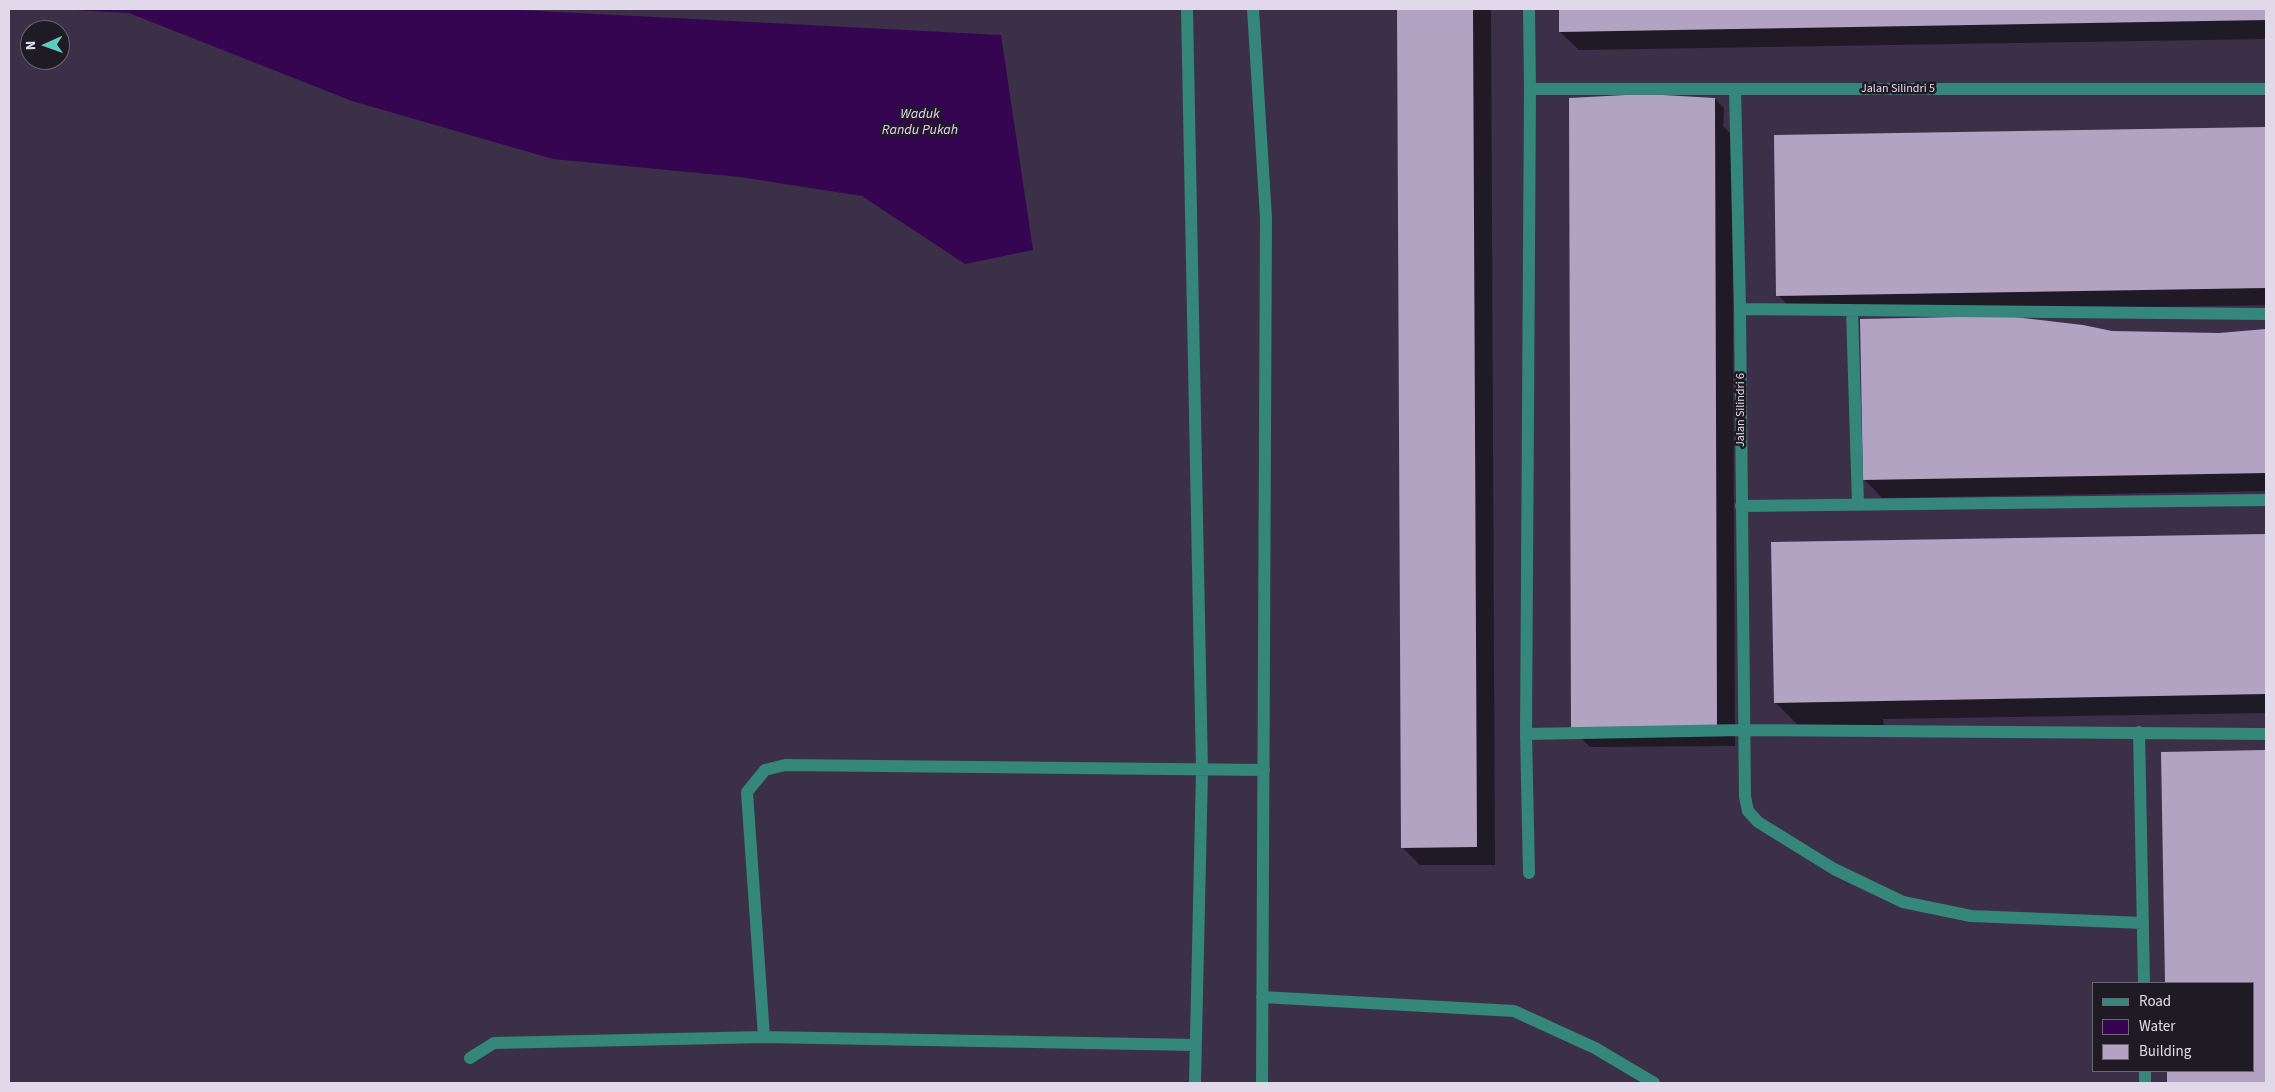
<!DOCTYPE html>
<html>
<head>
<meta charset="utf-8">
<style>
	body { margin:0 }
	#map { position:relative; width:2275px; height:1092px; overflow:hidden; background:#3c2f48; font-family:"Source Sans 3",sans-serif }
	canvas { display:block }
	.frame { position:absolute; inset:0; border:10px solid #e1d9e9; pointer-events:none }
	.legend { position:absolute; left:2092px; top:982px; width:162px; height:90px; box-sizing:border-box; background:#201a25; border:1px solid #6d6673; margin:0; padding:6px 9px; list-style:none; font-size:15px; color:#e1d9e9 }
	.legend li { display:flex; align-items:center; gap:10px; height:25px }
	.legend b { width:25px; border:1px solid #6d6673 }
	.north { position:absolute; left:20px; top:20px; width:50px; height:50px; box-sizing:border-box; background:#201a25; border:1px solid #6d6673; border-radius:50%; rotate:268deg; font-size:14px; font-weight:700; line-height:20px; text-align:center; color:#e1d9e9 }
	.north::after { content:''; display:block; margin:auto; width:18px; height:22px; background:#5bcebb; clip-path:polygon(50% 0,100% 100%,50% 72%,0 100%) }
</style>
</head>
<body>
<div id="map">
<canvas width="2275" height="1092"></canvas>
<div class="frame"></div>
<ul class="legend">
<li><b style="height:6px;background:#34877a"></b>Road</li>
<li><b style="height:14px;background:#350551"></b>Water</li>
<li><b style="height:14px;background:#b2a3c2"></b>Building</li>
</ul>
<div class="north">N</div>
</div>
<script>
const g = document.querySelector('canvas').getContext('2d');
g.lineJoin = 'round';
function fill(path, color) { g.fillStyle = color; g.fill(path, 'evenodd'); }
function strokePath(path, color, width, dash) { g.strokeStyle = color; g.lineWidth = width; g.lineCap = dash ? 'butt' : 'round'; g.setLineDash(dash || []); g.stroke(path); }
function write(font, color, halo, rows, align = 'center') {
  g.font = font + ' "Source Sans 3",sans-serif'; g.lineWidth = 5; g.setLineDash([]); g.textBaseline = 'middle'; g.strokeStyle = halo; g.fillStyle = color; for (const [text, x, y, turn = 0] of rows) {
    g.save(); g.translate(x, y); g.rotate((+turn || 0) * Math.PI / 180); g.textAlign = isNaN(turn) ? turn : align; if (halo) g.strokeText(text, 0, 0); g.fillText(text, 0, 0); g.restore();
  }
}
fill(new Path2D(`
	M56,9H500L1001,35L1033,250L965,264L862,196L740,177L553,159L352,101L129,13Z`), '#350551');
fill(new Path2D(`
	M1398,9H1491L1495,865H1420L1402,847Z
	M1560,9H2266V39L1579,50L1560,32Z
	M1715,99L1724,108L1723,126L1732,135L1735,746L1590,747L1572,729Z
	M2266,128V305L1796,313L1778,295L1775,137Z
	M2266,330V491L1882,498L1864,479L2111,332L2219,334Z
	M2266,535V713L1883,719L1884,727L1802,729L1775,702L1856,542Z
	M2266,751V1083H2169L2168,1071H2254V983H2167L2162,753Z`), '#0007');
fill(new Path2D(`
	M1397,9H1473L1477,847L1401,848Z
	M1559,9H2266V20L1559,32Z
	M1645,94L1715,98L1717,728L1571,729L1569,98Z
	M2266,127V288L1776,296L1774,135Z
	M2006,316L2083,325L2112,331L2219,333L2266,329V473L1863,480L1860,319Z
	M2266,534V694L1774,703L1771,542Z
	M2266,750V1083H2167V1071H2254V983H2165L2161,752Z`), '#b2a3c2');
strokePath(new Path2D(`
	M1187,9L1202,770L1195,1083
	M1253,9L1266,218L1262,1083
	M1530,89H2266
	M1735,89L1740,309L1745,797L1748,811L1758,822L1834,869L1903,902L1971,916L2143,923
	M1740,309L2266,314
	M1852,310L1858,505
	M1741,506L2266,500
	M2139,732L2144,983
	M1526,734L1744,730L2266,734
	M1529,873L1526,734L1530,89L1529,9
	M1262,997L1514,1011L1595,1048L1654,1083
	M764,1037L747,792L765,770L785,765L1264,770
	M470,1058L494,1043L764,1037L1195,1045
	M2145,1071V1083`), '#34877a', 12);
write('12px', '#e1d9e9', '#201a25', [
	["Jalan Silindri 5",1898,89],
	["Jalan Silindri 6",1741,410,-90]
]);
write('italic 14px', '#e5cffa', '#201a25', [
	["Waduk",920,115],
	["Randu Pukah",920,131]
]);
</script>
</body>
</html>
